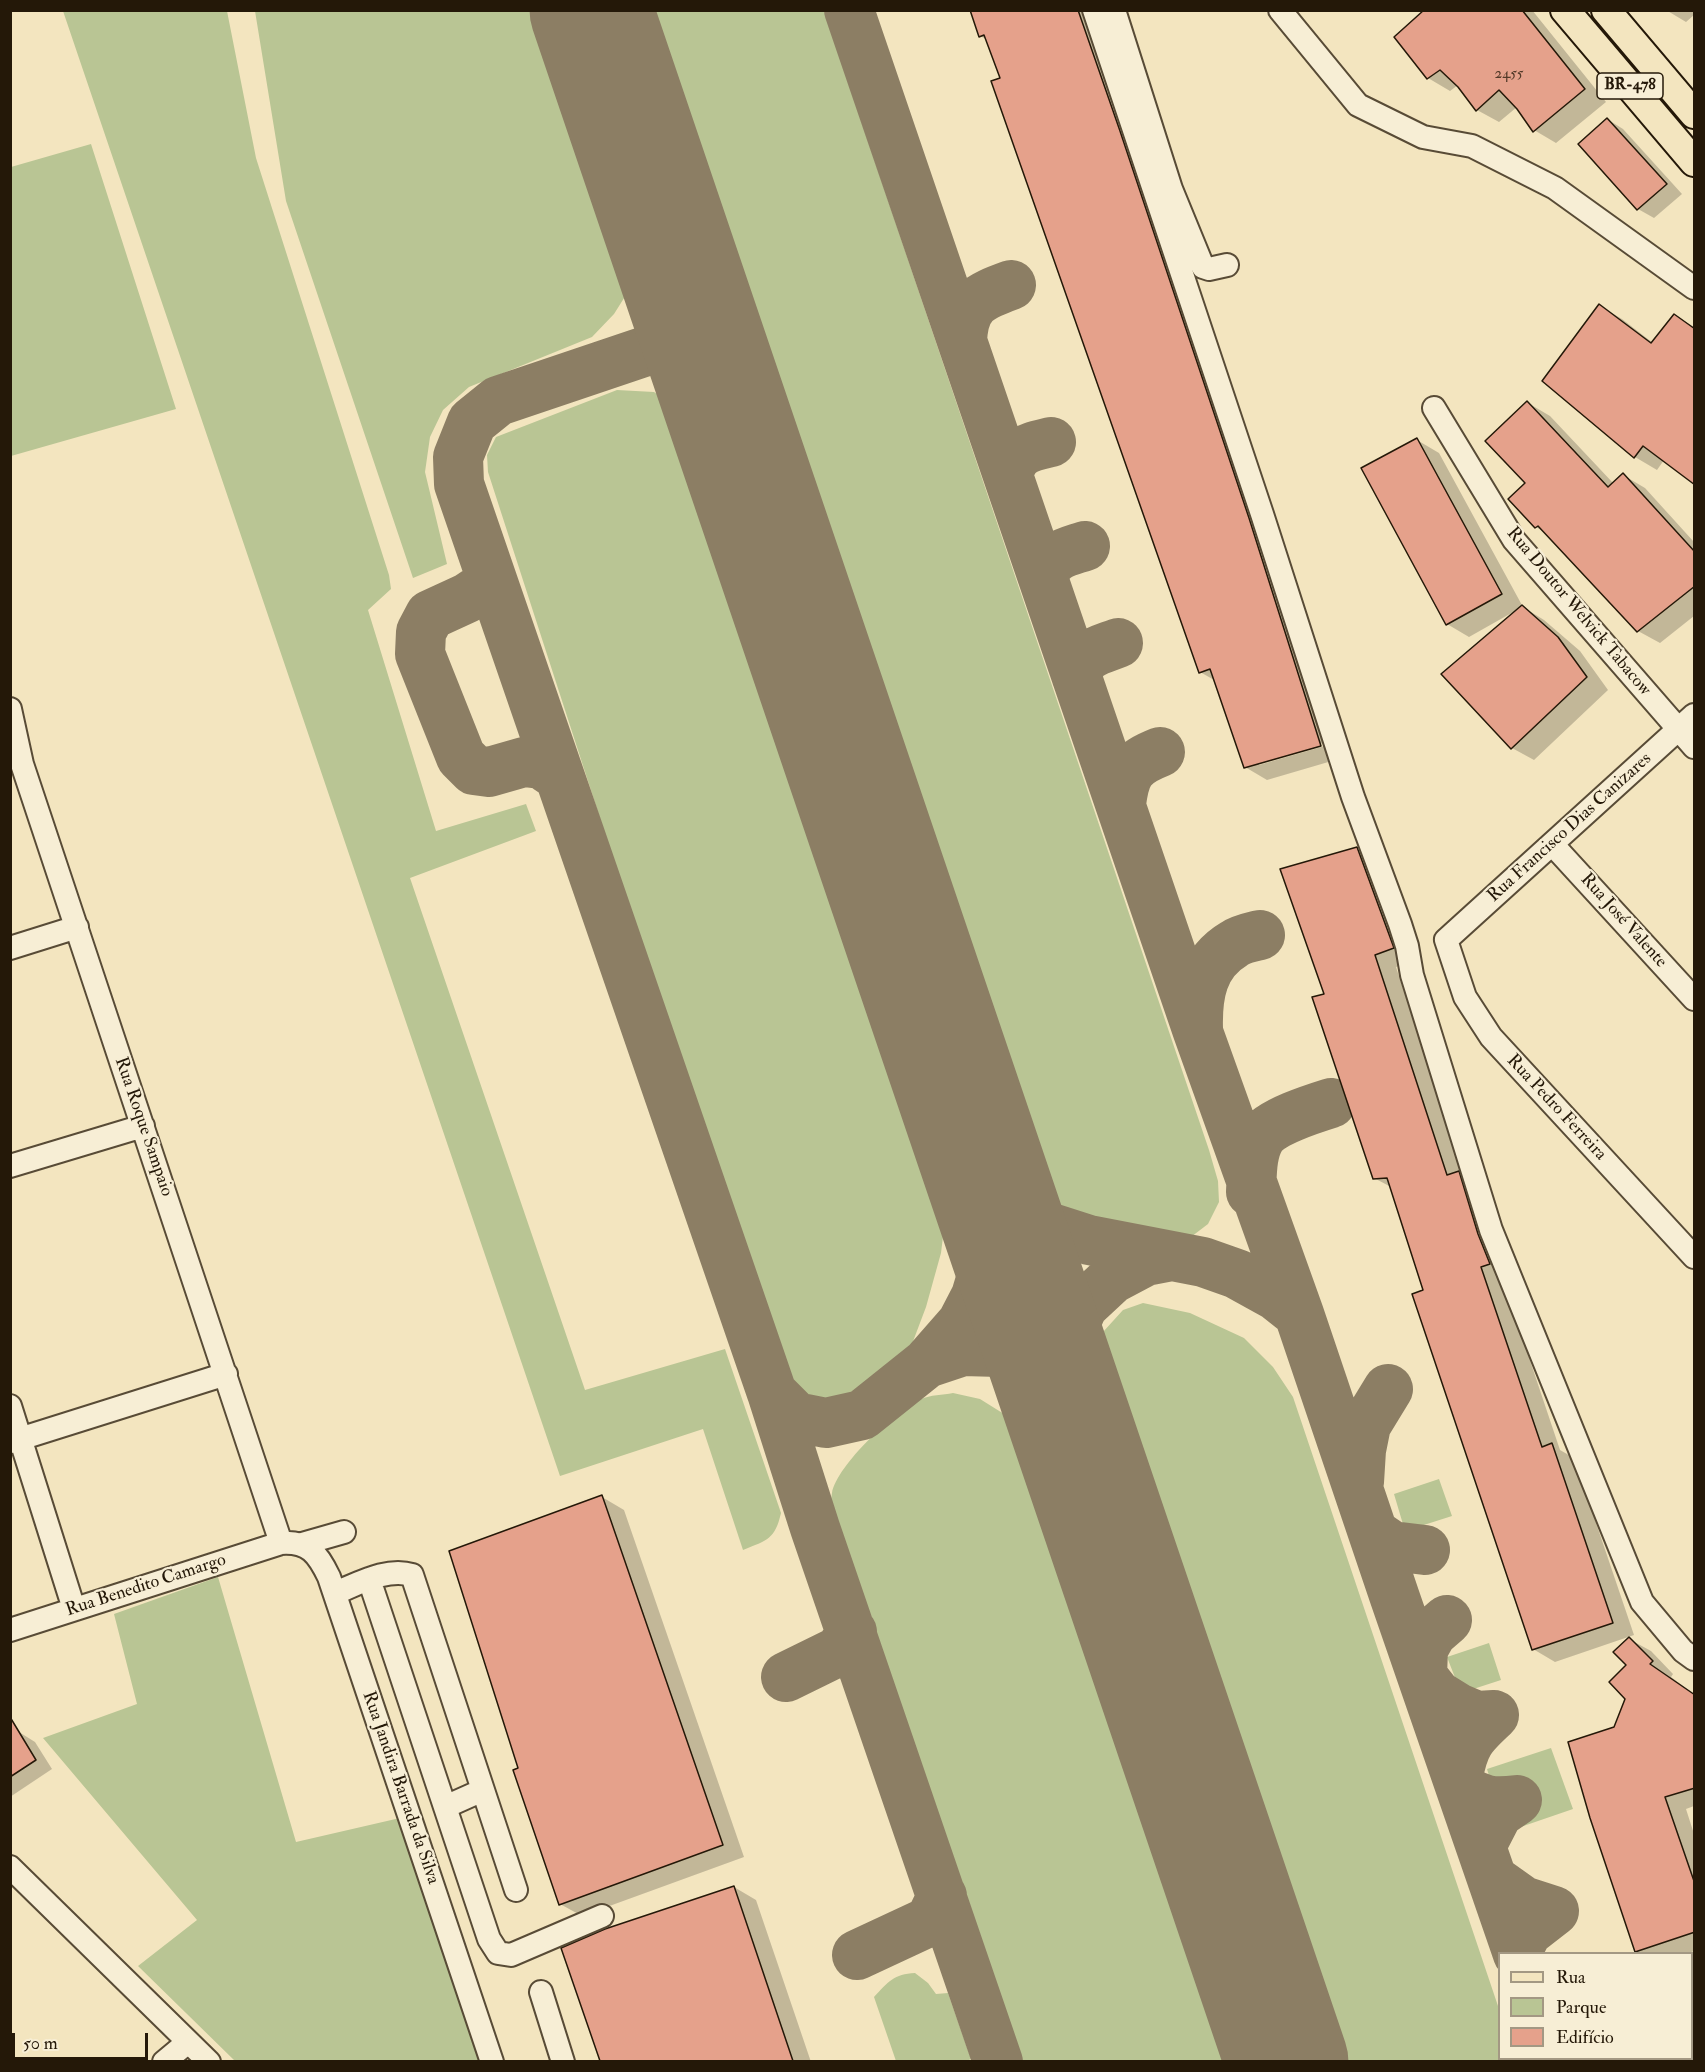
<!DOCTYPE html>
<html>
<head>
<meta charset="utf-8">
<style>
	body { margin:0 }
	#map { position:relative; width:1705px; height:2072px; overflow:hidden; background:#f3e5bf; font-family:"IM FELL Double Pica",serif }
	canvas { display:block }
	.frame { position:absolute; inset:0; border:12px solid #241808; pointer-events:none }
	.legend { position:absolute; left:1498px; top:1952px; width:195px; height:108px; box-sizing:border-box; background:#f7eed5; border:2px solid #a39883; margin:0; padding:8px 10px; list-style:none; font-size:18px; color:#241808 }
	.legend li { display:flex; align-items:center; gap:12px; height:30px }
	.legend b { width:30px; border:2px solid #a39883 }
	.scale { position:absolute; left:12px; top:2033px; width:136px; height:27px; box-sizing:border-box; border:3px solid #241808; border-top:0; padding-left:8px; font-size:18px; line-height:21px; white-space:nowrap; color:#241808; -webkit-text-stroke:4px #f7eed5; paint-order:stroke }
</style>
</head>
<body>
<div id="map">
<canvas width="1705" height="2072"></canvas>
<div class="frame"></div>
<ul class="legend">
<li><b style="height:8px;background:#f3e5bf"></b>Rua</li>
<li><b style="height:16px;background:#b9c594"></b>Parque</li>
<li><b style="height:16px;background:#e5a18b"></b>Edifício</li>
</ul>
<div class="scale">50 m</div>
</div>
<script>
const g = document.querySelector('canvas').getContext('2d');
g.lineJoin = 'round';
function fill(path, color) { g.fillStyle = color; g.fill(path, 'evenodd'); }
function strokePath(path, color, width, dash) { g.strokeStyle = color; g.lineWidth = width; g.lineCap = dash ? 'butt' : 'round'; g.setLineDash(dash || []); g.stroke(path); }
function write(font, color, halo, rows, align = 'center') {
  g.font = font + ' "IM FELL Double Pica",serif'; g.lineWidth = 4.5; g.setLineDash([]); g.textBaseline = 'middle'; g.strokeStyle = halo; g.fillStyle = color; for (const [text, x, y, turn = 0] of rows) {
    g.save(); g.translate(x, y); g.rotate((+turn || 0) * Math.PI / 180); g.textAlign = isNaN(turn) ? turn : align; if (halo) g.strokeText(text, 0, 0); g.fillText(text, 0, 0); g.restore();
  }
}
fill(new Path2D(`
	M63,11H227L256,158L389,575L391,589L368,610L436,831L526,804L536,831L410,878L585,1390L725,1349L781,1513C775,1539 768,1540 743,1550L703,1429L560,1476Z
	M255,11H539L631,287L614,314L592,337L469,387L443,410L430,437L425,472L447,564L413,578L286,201Z
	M625,11H824L1209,1150L1218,1181L1219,1202L1208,1224L1187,1240L1159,1244L1070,1224L1050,1214L1031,1192L1018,1164Z
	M91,144L176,409L11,456V167Z
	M617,390L654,392L671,404L941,1182L946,1212L941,1253L926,1307L909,1352L886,1382L849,1408L822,1412L799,1403L784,1387L488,472L487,455L496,437Z
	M1143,1303L1190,1313L1244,1338L1273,1367L1293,1397L1499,2009L1500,2058L1516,2059L1517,2061H1321L1093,1392L1091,1363L1103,1332L1123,1310Z
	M953,1393L980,1399L1020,1424L1237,2061H1013L836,1539C832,1523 829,1509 832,1493C837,1465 895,1411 921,1399C930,1395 943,1395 953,1393Z
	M1439,1479L1452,1516L1405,1531L1394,1494Z
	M218,1577L296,1842L400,1818L481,2061H235L138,1966L197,1920L43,1738L137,1704L114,1614Z
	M1489,1643L1501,1680L1461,1693L1447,1657Z
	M1551,1748L1573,1809L1506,1832L1487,1769Z
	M915,1973L928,1983L936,1994L948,1993L971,2059L965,2062L896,2061L874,1997C888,1982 894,1974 915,1973Z`), '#b9c594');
fill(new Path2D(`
	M972,10H1092L1342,758L1267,780L1245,767L1216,681L1200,672L1002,79L988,40L980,36ZM1327,742L1328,745L1259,765V762Z
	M1427,10H1532L1606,102L1556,143L1534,130L1517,107L1499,122L1477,110L1458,85L1450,91L1428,78Z
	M1666,10H1694V15L1686,22Z
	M1607,119L1623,129L1682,194L1654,218L1638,209Z
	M1600,306L1622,319L1653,343L1674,315L1694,327V483L1664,460L1657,470L1635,457Z
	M1528,403L1550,416L1614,484L1623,475L1645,488L1694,542V616L1660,643L1638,631L1547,534L1536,527L1510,499L1527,483Z
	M1417,440L1439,453L1523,607L1544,620L1580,651L1608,690L1534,760L1512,748L1515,611L1469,637L1447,624Z
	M1357,849L1379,862L1415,961L1396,967L1464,1176L1503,1280L1560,1450L1574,1458L1634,1635L1555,1662L1533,1649L1391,1187L1374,1178L1326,995Z
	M602,1497L624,1510L744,1857L582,1916L560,1904L520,1768Z
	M1629,1639L1651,1651L1673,1674L1671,1677L1694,1694V1806L1686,1809L1694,1834V1951L1687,1954H1641L1636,1951L1615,1728L1627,1698Z
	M19,1732L35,1742L52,1769L10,1797V1739Z
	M734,1887L756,1900L811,2062H602L563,1949Z`), '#0003');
strokePath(new Path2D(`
	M849,10L1198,1032L1299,1314L1395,1598L1518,1954
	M688,297C685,318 680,330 664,345L498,401L472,422L458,457L459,484L772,1393L815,1528L998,2062
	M962,341C964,303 978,297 1011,285
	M664,345C686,347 696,351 712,367
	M1008,475C1015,449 1027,448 1051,442
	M491,577L482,588L467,598L430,615L421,632L420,654L461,757L474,770L489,772L524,762L541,764L559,776
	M1043,577C1051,554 1064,553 1085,546
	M1077,678C1080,653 1097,651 1118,643
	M1121,804C1125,773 1130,764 1160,752
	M1198,1029C1197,995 1202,963 1234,944C1241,939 1252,937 1260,935
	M1251,1192C1252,1174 1251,1153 1261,1137C1270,1122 1315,1108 1331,1103
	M927,1363L962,1323L976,1296L988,1256L992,1215L985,1173L1007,1199L1036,1223L1089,1240L1172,1256
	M772,1393L796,1417L826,1423L862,1415L927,1363L963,1351L1000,1352L1028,1364L1051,1383L1080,1451L1064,1392V1348L1083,1306L1112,1279L1146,1261L1172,1256L1203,1262L1237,1274L1275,1295L1299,1314
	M1359,1482L1361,1450L1366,1425L1388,1389
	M1373,1533L1392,1546L1425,1550
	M1447,1620L1432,1633L1423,1649L1422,1676L1437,1695L1458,1708L1477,1716L1494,1715C1470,1737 1464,1744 1458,1776
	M786,1677L839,1651L852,1632
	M1461,1789C1484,1801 1491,1803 1517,1800L1498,1813L1481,1846
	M1492,1879L1523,1901L1554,1911L1527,1932L1517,1951
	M857,1955L930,1921L942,1896
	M1554,2058L1555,2062`), '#8c7e64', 50);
strokePath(new Path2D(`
	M591,10L1287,2062`), '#8c7e64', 123);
const building = new Path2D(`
	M970,10H1078L1120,131L1249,518L1321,746L1244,768L1210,669L1199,673L991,81L1000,78L984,35L979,37Z
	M1424,10H1522L1585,89L1533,132L1517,109L1499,90L1476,111L1458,87L1440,70L1427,79L1394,37Z
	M1607,118L1667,184L1637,210L1578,144Z
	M1599,304L1651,343L1674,314L1695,329V485L1643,446L1634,458L1542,381Z
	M1527,401L1608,487L1623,473L1695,552V586L1637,632L1538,526L1535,528L1508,499L1525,483L1485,441Z
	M1417,438L1502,594L1446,625L1361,468Z
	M1522,605L1558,637L1587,677L1511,749L1441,674Z
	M1357,847L1394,948L1375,955L1447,1175L1459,1171L1478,1234L1490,1264L1481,1267L1542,1447L1552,1443L1613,1623L1532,1650L1412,1294L1423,1290L1387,1178L1373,1179L1312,997L1324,994L1280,869Z
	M602,1495L723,1845L559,1905L513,1770L518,1768L449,1551Z
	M1629,1637L1653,1661L1650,1664L1695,1695V1788L1665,1797L1695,1884V1932L1635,1952L1590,1818L1568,1742L1614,1727L1625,1699L1609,1682L1626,1665L1613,1652Z
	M10,1717L36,1760L10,1777Z
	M734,1886L793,2061H600L561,1948L605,1929Z`);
fill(building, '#e5a18b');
strokePath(building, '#241808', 1.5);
const minor = new Path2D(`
	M1094,10L1262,514L1353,797L1400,924L1407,946L1412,975L1491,1230L1642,1602L1683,1651L1694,1659
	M1114,10L1171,189L1203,267L1209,269L1227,265
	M1280,10L1358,105L1423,137L1472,146L1555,188L1694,288
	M1434,408L1514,540L1694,747
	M10,709L22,764L281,1543
	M1694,715L1446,940L1465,997L1491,1037L1694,1257
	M1552,844L1694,999
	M10,948L77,927
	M10,1166L143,1126
	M10,1406L74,1609
	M10,1442L226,1374
	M302,1544L344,1532
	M369,1579L489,1939L498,1953L511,1955L602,1916
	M335,1593C358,1584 387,1567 412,1575L516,1890
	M10,1630L281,1543C309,1541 318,1554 329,1577L492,2062
	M445,1807L483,1790
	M10,1867L209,2062
	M541,1992L563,2062
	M164,2062L188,2042`);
const major = new Path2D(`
	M1565,10L1694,162
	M1606,10L1694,114`);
strokePath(minor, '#584b36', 26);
strokePath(major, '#241808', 32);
strokePath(minor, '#f7eed5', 22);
strokePath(major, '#f3e5bf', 28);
write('15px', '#543a29', null, [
	["2455",1509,75]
]);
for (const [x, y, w] of [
	[1630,86,66]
]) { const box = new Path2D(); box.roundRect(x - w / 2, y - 13, w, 26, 4.5); g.fillStyle = '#f7eed5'; g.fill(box); strokePath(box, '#241808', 1.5); }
write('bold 16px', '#241808', null, [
	["BR-478",1630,86]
]);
write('18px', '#241808', '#f7eed5', [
	["Rua Doutor Welvick Tabacow",1578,612,50],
	["Rua Francisco Dias Canizares",1570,828,-42],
	["Rua José Valente",1623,921,48],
	["Rua Pedro Ferreira",1556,1108,47],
	["Rua Roque Sampaio",143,1127,71],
	["Rua Benedito Camargo",146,1586,-18],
	["Rua Jandira Barrada da Silva",400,1788,71]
]);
</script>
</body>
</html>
